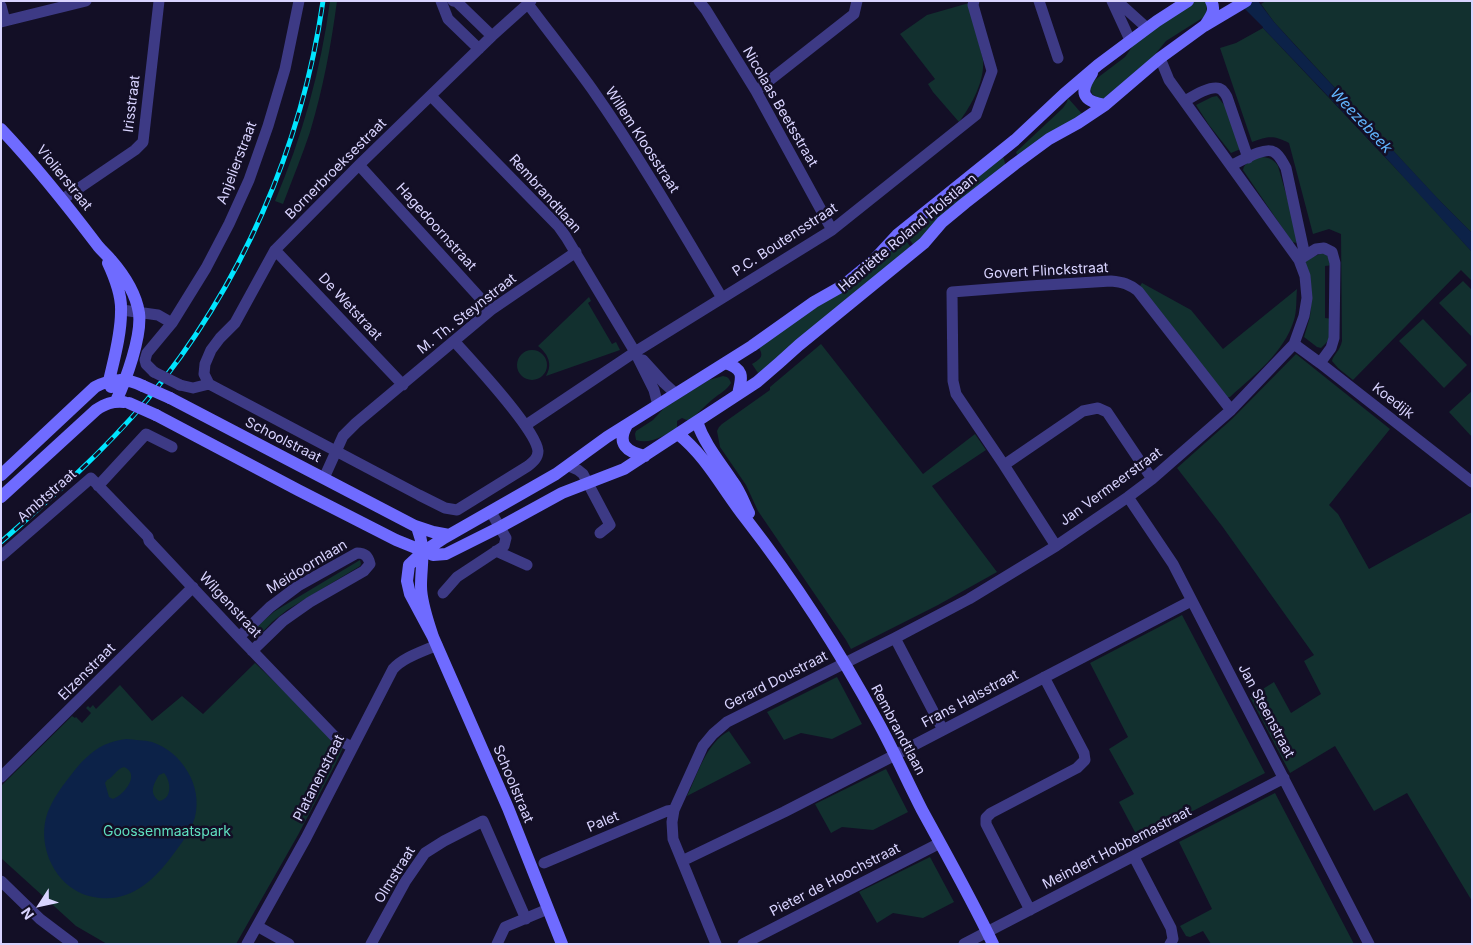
<!DOCTYPE html>
<html>
<head>
<meta charset="utf-8">
<style>
	body { margin:0 }
	#map { position:relative; width:1473px; height:945px; overflow:hidden; background:#130f26; font-family:Inter,sans-serif }
	canvas { display:block }
	.frame { position:absolute; inset:0; border:2px solid #d9d4ff; pointer-events:none }
	.north { position:absolute; left:15px; top:880px; width:50px; height:50px; -webkit-text-stroke:4px #130f26; paint-order:stroke; rotate:235deg; font-size:14px; font-weight:700; line-height:20px; text-align:center; color:#d9d4ff }
	.north::after { content:''; display:block; margin:auto; width:18px; height:22px; background:#d9d4ff; clip-path:polygon(50% 0,100% 100%,50% 72%,0 100%) }
</style>
</head>
<body>
<div id="map">
<canvas width="1473" height="945"></canvas>
<div class="frame"></div>
<div class="north">N</div>
</div>
<script>
const g = document.querySelector('canvas').getContext('2d');
g.lineJoin = 'round';
function fill(path, color) { g.fillStyle = color; g.fill(path, 'evenodd'); }
function strokePath(path, color, width, dash) { g.strokeStyle = color; g.lineWidth = width; g.lineCap = dash ? 'butt' : 'round'; g.setLineDash(dash || []); g.stroke(path); }
function write(font, color, halo, rows, align = 'center') {
  g.font = font + ' Inter,sans-serif'; g.lineWidth = 5; g.setLineDash([]); g.textBaseline = 'middle'; g.strokeStyle = halo; g.fillStyle = color; for (const [text, x, y, turn = 0] of rows) {
    g.save(); g.translate(x, y); g.rotate((+turn || 0) * Math.PI / 180); g.textAlign = isNaN(turn) ? turn : align; if (halo) g.strokeText(text, 0, 0); g.fillText(text, 0, 0); g.restore();
  }
}
fill(new Path2D(`
	M330,1H337C331,46 323,89 310,132C302,156 292,180 283,204L275,201C302,137 321,70 330,1Z
	M1194,1H1205L1207,4L1206,13L1204,17L1166,41L1152,58L1102,100L1092,94L1090,87L1092,82L1125,57L1137,40Z
	M1266,1H1472V233L1436,197L1274,22L1261,4Z
	M969,3L983,60C985,81 971,106 959,122L933,92L928,84L935,79L900,34L927,15Z
	M1263,28L1417,191L1472,252V281L1461,270L1353,380L1338,368L1332,361C1333,355 1340,351 1342,341L1341,234L1329,229L1313,234L1289,143C1274,135 1268,136 1252,142L1220,48L1236,43Z
	M1217,96L1225,106L1243,148L1231,153L1209,125L1196,105L1212,97Z
	M1068,98L1083,115L1018,157L1016,152L1063,108L1067,102Z
	M1003,156L1006,167L915,247L905,233Z
	M1258,157C1267,157 1273,158 1278,166L1292,215L1297,243L1292,242L1243,170C1244,163 1251,160 1258,157Z
	M902,235L912,249L760,376L752,364C762,358 764,356 758,346Z
	M1325,252L1333,265L1325,266V318L1333,319L1330,339L1321,348L1317,347L1304,337L1310,317L1311,305L1305,260Z
	M1463,281L1472,290V337L1439,303Z
	M1142,283L1191,310L1223,349L1297,289C1296,299 1297,311 1294,320C1284,353 1254,375 1230,397H1227L1140,286Z
	M589,297L591,301L588,303L612,344L616,342L620,350L546,376C553,364 548,354 538,346Z
	M1423,319L1467,365L1444,388L1399,341Z
	M821,344L923,474L975,434L986,450L932,486L997,572L938,605L851,649L846,640L758,511L746,485L720,447L717,431L719,427L722,424L770,390V387Z
	M517 365a15 15 0 1 1 30 0a15 15 0 1 1-30 0Z
	M1296,354L1390,429L1329,505L1338,514L1369,569L1472,512V901L1407,793L1374,811L1335,746L1290,773L1250,697L1274,682L1291,713L1321,694L1304,661L1314,655L1222,526L1177,468L1232,419Z
	M723,376C728,377 729,378 731,383C726,391 720,393 713,399C704,406 698,414 689,421L682,418L677,421V428C666,435 650,445 636,440L635,434L636,431L653,420L664,408L709,380Z
	M1472,391V437L1449,412Z
	M360,560L361,564L360,566L287,610L272,622L258,637L253,635L252,632L256,627L275,611Z
	M1182,615L1265,773L1153,832L1150,826L1136,834L1119,802L1134,794L1109,749L1128,737L1090,663Z
	M255,663L343,748L335,765L298,835L236,944H107L76,926L1,858V786L72,716L75,718L76,717L82,723L91,713L86,708L88,706L90,708L93,705L96,709L120,685L152,721L182,696L203,714Z
	M837,677L862,724L832,739L801,733L784,740L767,712Z
	M729,731L751,763L687,796C698,774 706,743 729,731Z
	M886,769L908,812L873,830L842,827L831,833L815,804Z
	M1275,793L1354,944H1211L1203,931L1190,937L1186,936L1180,926L1212,909L1179,842Z
	M930,857L954,902L923,918L893,913L877,923L859,892Z`), '#12302f');
fill(new Path2D(`
	M1237,1H1258L1274,22L1294,44L1441,202L1472,233V252L1366,136L1263,28V27Z
	M126,739C134,740 144,740 152,742C182,752 203,786 195,817C190,833 181,844 172,856C154,880 132,901 100,898C91,897 83,895 75,890C48,874 36,835 50,807C55,796 63,785 71,775C80,763 90,752 104,745C111,742 118,740 126,739ZM124,767C141,774 124,795 113,799L109,797L105,783L107,780C114,777 116,769 124,767ZM164,773C171,781 173,799 159,801C149,793 153,785 159,775Z`), '#0c2248');
strokePath(new Path2D(`
	M441,1L448,19L479,49
	M453,1L457,2L492,36
	M699,1L706,10L756,91L832,230
	M1039,1L1058,58
	M1112,1L1130,40
	M1117,1L1147,28
	M528,4C549,32 571,60 592,89C639,156 680,227 722,298
	M1,6L5,21
	M1,22L86,1
	M756,91L854,14L857,1
	M431,96L559,227L566,237L635,352L654,390L658,405
	M1185,101C1193,96 1214,83 1222,90C1224,92 1226,95 1227,97L1248,158
	M359,165L491,310
	M1232,165C1241,161 1265,146 1274,152C1280,155 1283,163 1286,168L1305,256
	M63,199L135,150L143,142L159,1
	M275,250L403,385
	M1300,259L1316,249L1324,248L1332,252L1335,263L1334,338L1331,348L1320,363
	M122,310L158,315L172,323
	M1294,344L1320,363L1472,482
	M643,360L664,383L676,394
	M154,372L146,364L145,360L147,353L172,323L206,268L229,224L249,180L268,126L285,69L299,1
	M209,384L204,374L205,364L211,350L220,338L235,323L275,250L359,165L492,36L531,1
	M180,385L193,388L209,384L419,495L445,508L457,510L528,466C533,462 538,458 538,451C536,429 471,360 454,341
	M526,425L635,352L832,230L976,115L992,71L973,5L974,1
	M1004,465L1083,411L1098,408L1107,412L1152,479
	M569,466L578,470L583,474L610,525L600,533
	M324,478L343,436L356,423L491,310L576,252
	M98,486L146,434L172,447
	M1128,497L1173,564L1369,944
	M1056,546L1004,465L956,394L953,381L952,292L1029,286L1111,281C1123,282 1129,284 1138,291L1231,410
	M496,551L527,565
	M1,556L91,478L148,537L149,541L239,637L337,739L352,747
	M443,593L457,577L504,546L506,538L491,512
	M239,637L270,607L298,586L357,553C365,553 368,556 370,564L364,571L310,602L283,621L252,651
	M895,638L943,730
	M1,777L193,587
	M1134,857L1171,928L1173,939L1170,944
	M682,861L784,812L895,755L1191,601
	M544,863L667,811L674,810
	M1,881L40,919L73,944
	M1030,910L986,824V818L991,813L1077,768L1085,760L1084,753L1044,677
	M257,926L289,944
	M247,944L306,838L393,669C404,657 422,652 437,645
	M371,944L405,882L425,853L444,841L483,821L526,919
	M497,944L505,927L548,909
	M716,944L673,839L672,822L674,810L703,746L713,734L727,722L895,638L969,599L1056,546L1128,497L1152,479L1231,410L1294,344L1304,316L1307,298L1305,276L1299,260L1169,80L1160,58
	M743,944L940,843
	M964,944L1284,778`), '#3d3a85', 11);
strokePath(new Path2D(`
	M1206,24C1211,16 1216,10 1211,1
	M1092,73C1079,92 1082,101 1105,105
	M1,129C36,166 67,205 98,246C102,251 107,255 111,260C124,275 136,294 139,313C142,336 126,380 116,401
	M108,263C115,278 122,295 121,312C121,335 114,359 109,381L111,387
	M725,363C745,369 742,377 738,394
	M170,398L415,526L433,532L449,535
	M156,415L298,490L396,540L433,555L446,554L500,527L562,493L624,469L757,382L779,363L799,345L924,243L942,222L965,203L1015,164L1049,139L1078,123L1105,105L1160,58L1204,26L1246,1
	M697,422C705,445 720,462 733,482C740,491 744,503 749,513
	M627,425C616,444 627,452 645,456
	M678,434C707,457 723,490 746,519C795,582 840,652 878,722C894,751 907,781 922,810C946,854 971,898 993,944
	M1,475L95,387C112,378 126,378 143,386
	M1,497L96,410C105,404 112,401 124,402
	M417,527C426,550 421,564 421,586C421,603 428,621 433,637L508,808L562,944
	M433,637L410,594L407,581L409,565L423,552L444,538L556,474L607,437L752,346L814,302L844,285L872,262L897,235L1015,140L1064,94L1098,65L1157,21L1188,1`), '#6f6bff', 12);
const rail = new Path2D(`
	M1,542C52,497 103,452 147,400C241,287 302,147 323,1`);
strokePath(rail, '#00e5ff', 5);
strokePath(rail, '#130f26', 3, [9]);
strokePath(new Path2D(`
	M154,372L180,385`), '#3d3a85', 11);
strokePath(new Path2D(`
	M143,386L170,398
	M129,403L156,415`), '#6f6bff', 12);
write('14px', '#d9d4ff', '#130f26', [
	["Irisstraat",132,104,-83],
	["Nicolaas Beetsstraat",780,107,60],
	["Willem Kloosstraat",642,140,57],
	["Anjelierstraat",237,163,-69],
	["Bornerbroeksestraat",336,169,-45],
	["Violierstraat",64,178,51],
	["Rembrandtlaan",545,194,48],
	["Hagedoornstraat",436,227,48],
	["Henriëtte Roland Holstlaan",908,233,-40],
	["P.C. Boutensstraat",785,240,-33],
	["Govert Flinckstraat",1046,271,-3],
	["De Wetstraat",350,307,47],
	["M. Th. Steynstraat",467,314,-38],
	["Koedijk",1393,401,38],
	["Schoolstraat",283,440,27],
	["Jan Vermeerstraat",1111,487,-36],
	["Ambtstraat",47,496,-41],
	["Meidoornlaan",307,567,-31],
	["Wilgenstraat",230,605,47],
	["Elzenstraat",87,672,-45],
	["Gerard Doustraat",776,681,-27],
	["Frans Halsstraat",970,699,-28],
	["Jan Steenstraat",1266,711,62],
	["Rembrandtlaan",898,730,62],
	["Platanenstraat",319,778,-63],
	["Schoolstraat",513,784,67],
	["Palet",603,822,-23],
	["Meindert Hobbemastraat",1117,848,-27],
	["Olmstraat",395,875,-58],
	["Pieter de Hoochstraat",835,880,-27]
]);
write('14px', '#5fe0c0', '#130f26', [
	["Goossenmaatspark",167,832]
]);
write('italic 15px', '#62b6ff', '#130f26', [
	["Weezebeek",1361,121,47]
]);
</script>
</body>
</html>
